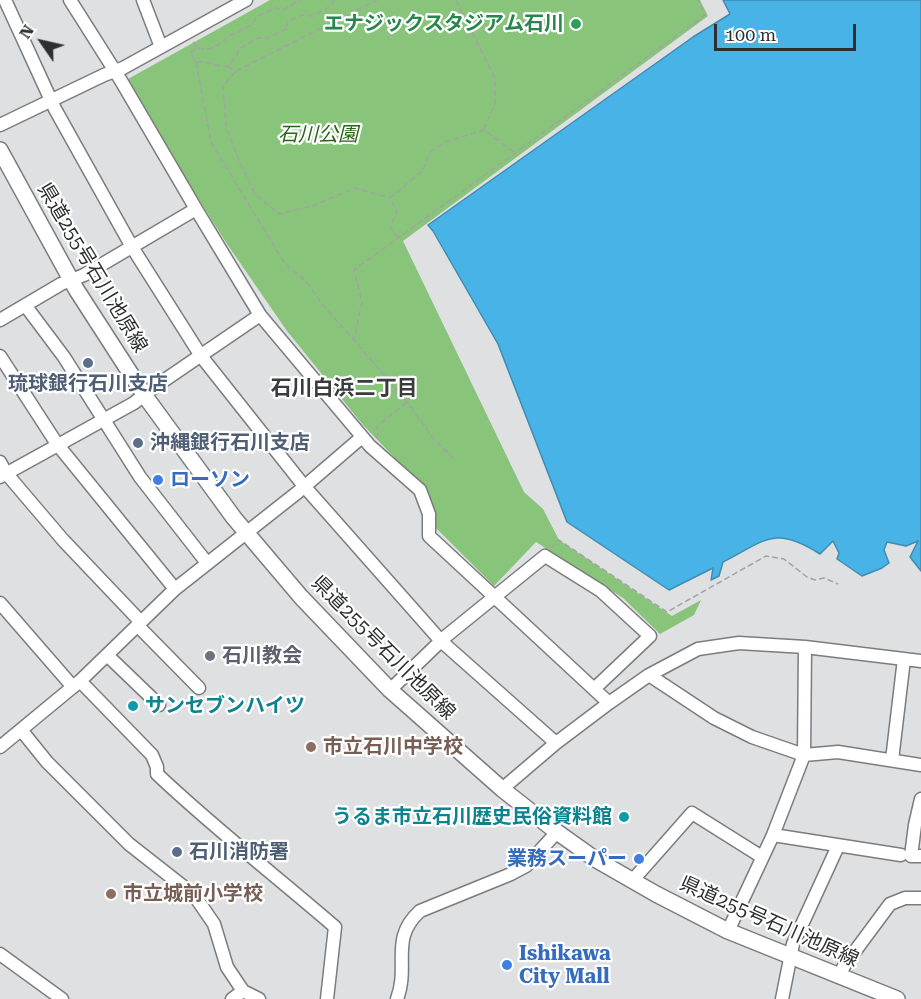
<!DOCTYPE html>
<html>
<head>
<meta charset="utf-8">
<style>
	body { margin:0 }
	#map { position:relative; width:921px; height:999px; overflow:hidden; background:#dfe0e1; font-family:"Roboto Serif",serif }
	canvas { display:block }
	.north { position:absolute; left:12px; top:12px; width:60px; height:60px; -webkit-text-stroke:4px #fff; paint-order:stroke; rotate:304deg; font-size:16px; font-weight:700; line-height:24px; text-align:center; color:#2e2f2f }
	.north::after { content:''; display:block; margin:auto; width:21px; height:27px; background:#2e2f2f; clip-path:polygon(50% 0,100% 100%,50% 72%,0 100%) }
	.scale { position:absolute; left:714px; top:24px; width:142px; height:27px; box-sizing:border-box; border:3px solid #2e2f2f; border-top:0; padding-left:8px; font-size:18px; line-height:21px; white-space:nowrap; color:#2e2f2f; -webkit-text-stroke:4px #fff; paint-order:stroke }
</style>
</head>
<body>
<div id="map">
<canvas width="921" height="999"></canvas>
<div class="north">N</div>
<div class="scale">100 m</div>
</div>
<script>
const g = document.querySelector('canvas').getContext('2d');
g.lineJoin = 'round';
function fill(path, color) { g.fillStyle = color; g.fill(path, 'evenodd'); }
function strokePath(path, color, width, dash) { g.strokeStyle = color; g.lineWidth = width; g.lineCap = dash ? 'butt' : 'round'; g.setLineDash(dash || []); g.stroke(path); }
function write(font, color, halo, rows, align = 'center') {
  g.font = font + ' "Roboto Serif","Noto Sans JP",serif'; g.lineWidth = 4.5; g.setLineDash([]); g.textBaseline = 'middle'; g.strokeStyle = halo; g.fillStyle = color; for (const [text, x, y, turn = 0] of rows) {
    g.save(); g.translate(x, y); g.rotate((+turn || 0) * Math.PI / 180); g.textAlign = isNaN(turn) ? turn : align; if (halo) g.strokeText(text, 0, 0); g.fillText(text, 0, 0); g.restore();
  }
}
fill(new Path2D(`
	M270,0H700L708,16L403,241L524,492L543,509L559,540L672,616L701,600L694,615L660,634L623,598L536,542L494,586L434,526L422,486L363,425L287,331L227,244L177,165L128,79Z`), '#89c47b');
const water = new Path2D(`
	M723,0H921V571L910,557L918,541L906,546L887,542L884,550L889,563L882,568L862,576L837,559L839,553L833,541L820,554C775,525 766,540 723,562L719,576L711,580L713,568L669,590L567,522L498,344L433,231L428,225L693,37L730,14Z`);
fill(water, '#48b3e7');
strokePath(water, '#408bb0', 1.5);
const minor = new Path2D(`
	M5,0L55,109L132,247L201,356L304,486L441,641L556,743
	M70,0L120,79L196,209L260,315L370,446L420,490L429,514V536L609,703
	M161,47L246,0
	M0,125L104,75L123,68L161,47L143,0
	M25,305L64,357L140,477L207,563
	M0,320L61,284L84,275L196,209
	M0,356L57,444L175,589
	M0,462L6,473L63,540L140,621
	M0,477L134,403L153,388L260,315
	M0,603L73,687
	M137,625L199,688
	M107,655L159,705
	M649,675L714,718L752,737L804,755L838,752L921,765
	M80,681L152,755L157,767V774C214,828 276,876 335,927L327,999
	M390,690L445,637L545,556L601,591L650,636L594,689
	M22,731L47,762L129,844L194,895L214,924L227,967L243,991L259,999
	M0,747L80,681L175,589L298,492L362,437
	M892,760L904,659
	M502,789L556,743L609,703L649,675L698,649L739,643L805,647L921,661
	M921,799L915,825L911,856H921
	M773,835L901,855
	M632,881L692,813L762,857
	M728,931L773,835L804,755L805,647
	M0,954L62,999
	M839,976L844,966L890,904L905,898H921
	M232,999L243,991
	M397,999C410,965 389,939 420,911L511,874L526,866L557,832
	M782,999L793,944L838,846`);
const major = new Path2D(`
	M0,150L76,289L145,396L234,518L301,597L390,690L502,789L557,832L595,859L656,894L728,931L897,999`);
strokePath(minor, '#7b7c7e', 15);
strokePath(major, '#7b7c7e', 18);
strokePath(new Path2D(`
	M456,0L495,78V104L484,129
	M193,42L197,47L190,53L196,62C208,61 216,67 228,66L237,55L239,49L258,38H268L288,28L287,22L303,15L313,16L331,6L334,0
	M198,48L209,49L223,42L227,37L253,24L256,17L276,8L283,10L300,0
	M196,62L211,142L285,264L306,281L323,305L353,339
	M228,66L235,72L223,86L226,127L240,163L255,194L279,214L315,205L355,188L390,198
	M236,71L377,0
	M398,238L390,227L397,212L390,198L423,170L430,152L445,142L484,130L515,153
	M376,438L378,434L376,427L407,402
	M454,459L433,438L407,402L354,340L362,302L354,270L705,15L698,0
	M551,548L559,540L667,612L766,556L784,559L807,577L815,580L824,578L838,584`), '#a2a3a4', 1.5, [6, 3]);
strokePath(minor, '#fff', 12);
strokePath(major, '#fff', 15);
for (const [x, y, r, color] of [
	[576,24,6,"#2e9e5b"],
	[88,363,6,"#5c6f8a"],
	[138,443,6,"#5c6f8a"],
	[158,480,6,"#3f7fe0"],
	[210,656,6,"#6b7280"],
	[133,706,6,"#0f9aa8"],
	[311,747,6,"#8d6e63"],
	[624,817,6,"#0f9aa8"],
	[177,852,6,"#5c6f8a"],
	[639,859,6,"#3f7fe0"],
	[111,894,6,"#8d6e63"],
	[507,965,6,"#3f7fe0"]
]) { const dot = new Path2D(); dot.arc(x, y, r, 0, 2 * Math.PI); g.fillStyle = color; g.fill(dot); strokePath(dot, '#fff', 2); }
write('bold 20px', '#27864d', '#fff', [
	["エナジックスタジアム石川",564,24]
], 'right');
write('italic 20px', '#2a641b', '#fff', [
	["石川公園",318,135]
]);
write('20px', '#2e2f2f', '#fff', [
	["県道255号石川池原線",92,268,59],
	["県道255号石川池原線",383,648,45],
	["県道255号石川池原線",769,922,24]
]);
write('bold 20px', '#4e5e75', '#fff', [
	["琉球銀行石川支店",88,384,"center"],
	["沖縄銀行石川支店",150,443],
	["石川消防署",189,852]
], 'left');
write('bold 20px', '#366cbe', '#fff', [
	["ローソン",170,480],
	["業務スーパー",627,859,"right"],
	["Ishikawa",519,954],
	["City Mall",519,977]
], 'left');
write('bold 20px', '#5b616d', '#fff', [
	["石川教会",222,656]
], 'left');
write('bold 20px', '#0d838f', '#fff', [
	["サンセブンハイツ",145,706],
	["うるま市立石川歴史民俗資料館",612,817,"right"]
], 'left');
write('bold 20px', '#785e54', '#fff', [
	["市立石川中学校",323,747],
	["市立城前小学校",123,894]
], 'left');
write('bold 21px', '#3a3b3c', '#fff', [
	["石川白浜二丁目",344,389]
]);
</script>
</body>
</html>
